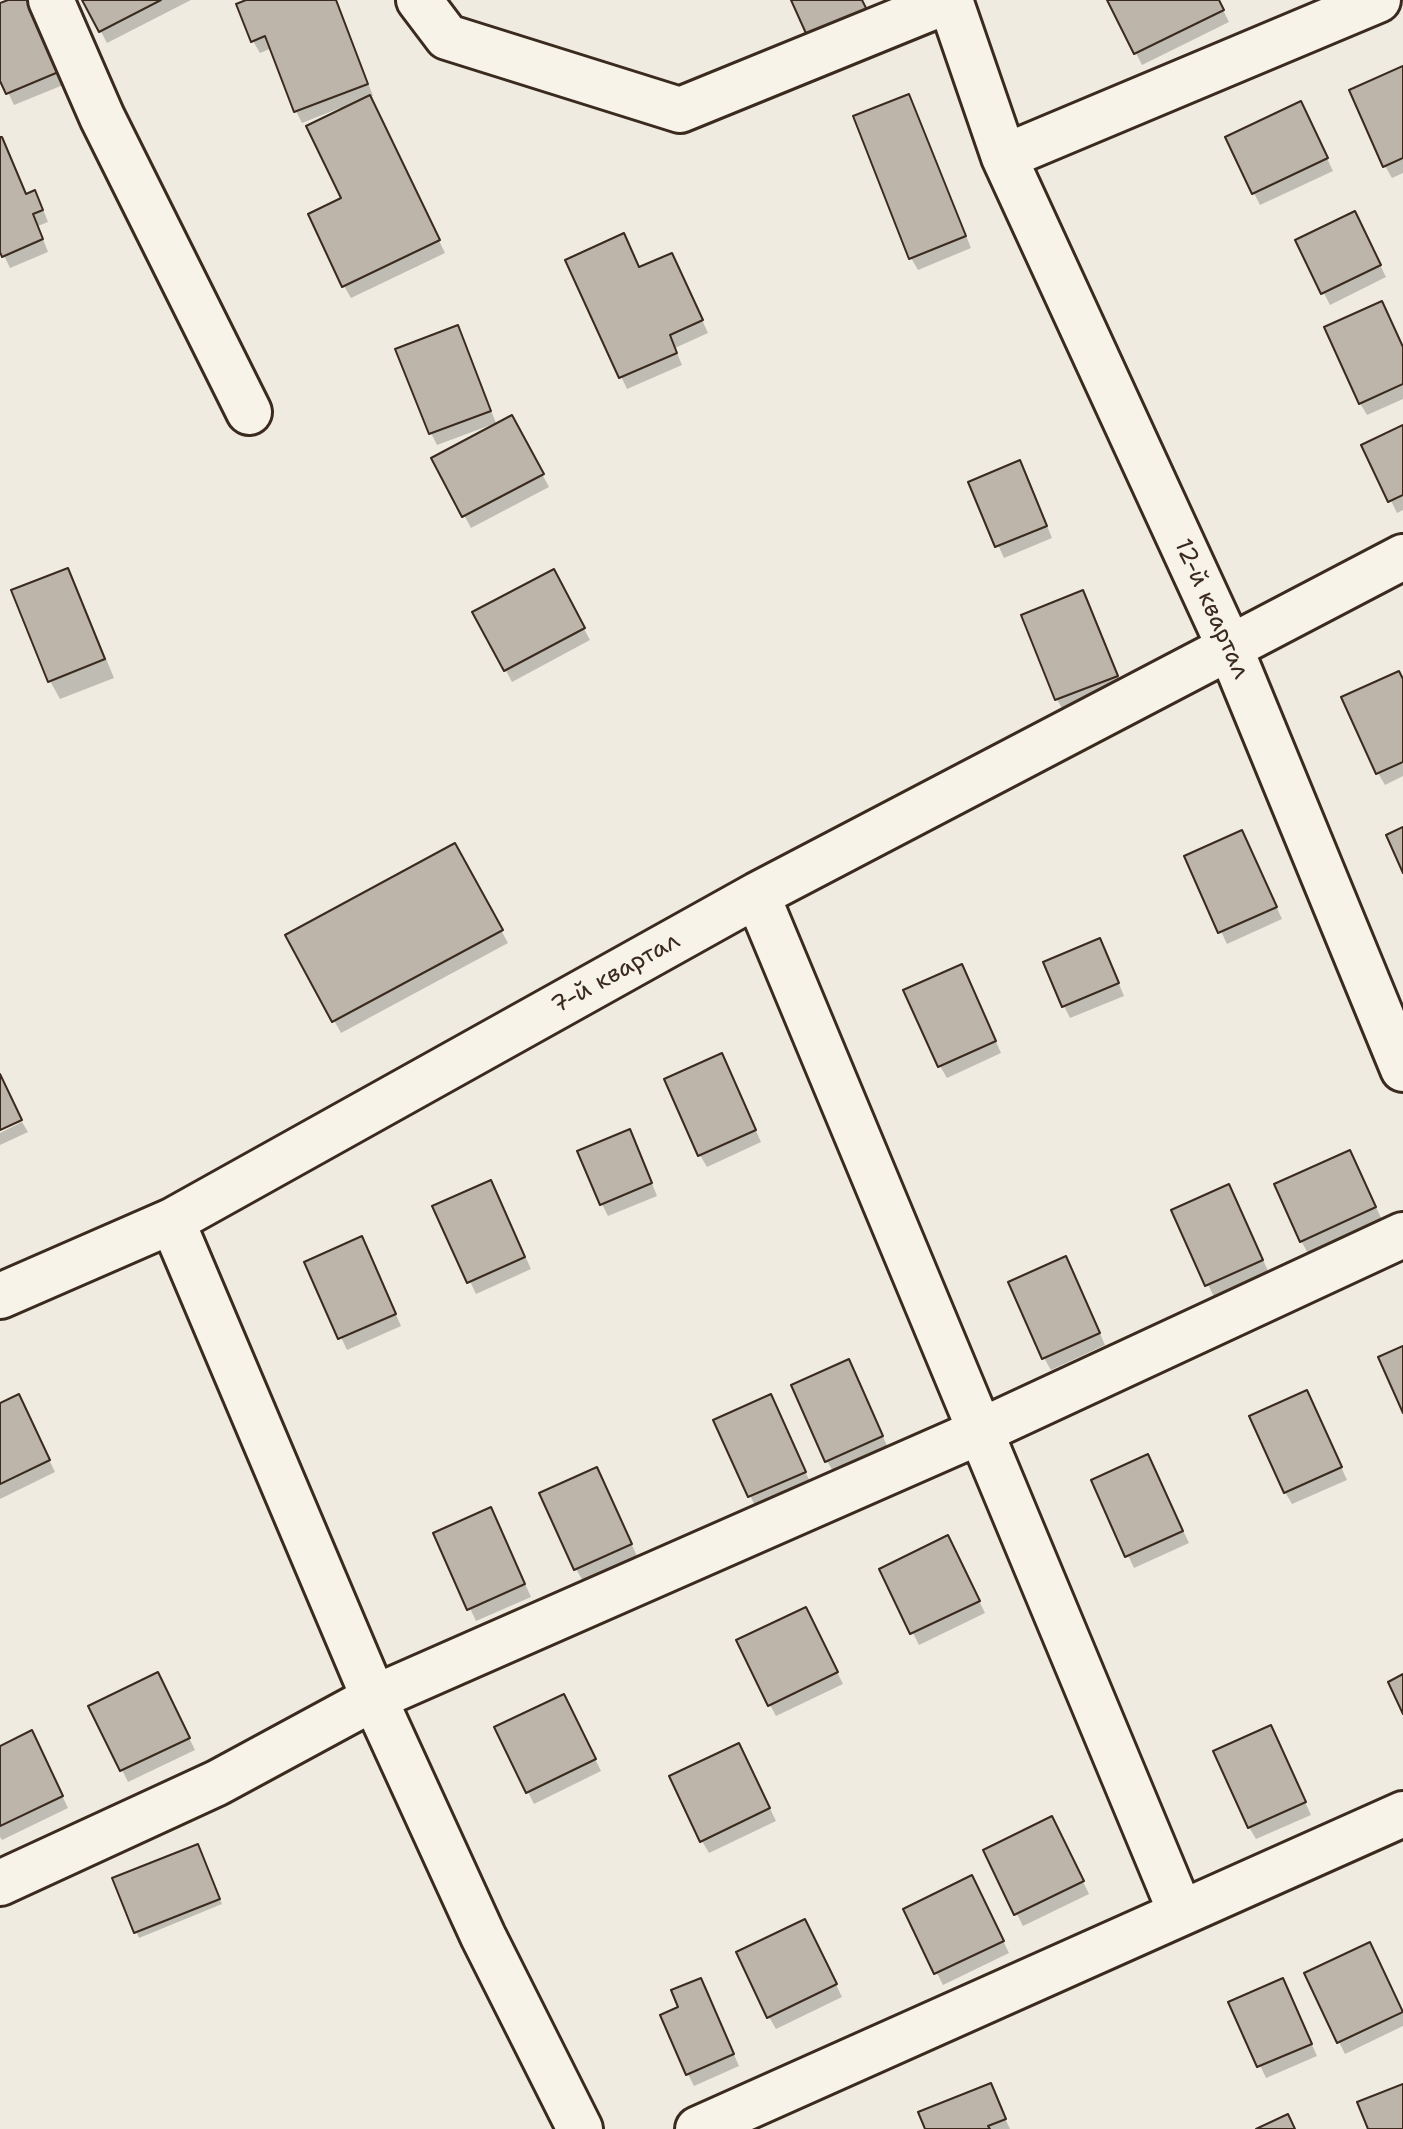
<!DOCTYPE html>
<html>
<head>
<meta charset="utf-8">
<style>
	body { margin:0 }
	canvas { display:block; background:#efebe0 }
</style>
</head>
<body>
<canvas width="1403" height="2129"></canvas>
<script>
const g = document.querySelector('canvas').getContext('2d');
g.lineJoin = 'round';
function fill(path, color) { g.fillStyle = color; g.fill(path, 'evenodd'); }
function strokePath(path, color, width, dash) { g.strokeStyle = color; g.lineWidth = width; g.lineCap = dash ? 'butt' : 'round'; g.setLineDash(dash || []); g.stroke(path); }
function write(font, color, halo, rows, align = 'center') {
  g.font = font + ' "Shantell Sans",sans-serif'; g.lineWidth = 7; g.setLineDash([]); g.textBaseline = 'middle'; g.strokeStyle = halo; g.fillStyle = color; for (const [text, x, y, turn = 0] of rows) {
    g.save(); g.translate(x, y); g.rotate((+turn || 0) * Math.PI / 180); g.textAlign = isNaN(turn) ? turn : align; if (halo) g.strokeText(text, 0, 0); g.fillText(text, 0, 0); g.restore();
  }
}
fill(new Path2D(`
	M13,0L73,81L14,105L0,75V5Z
	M84,0H191L107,43Z
	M252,0H337L373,96L369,97L445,253L351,298L344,286L342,111L340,108L302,123L296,111L272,48L260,53L253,41Z
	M1109,0H1218L1229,22L1142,65Z
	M1403,69V173L1392,178L1385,166Z
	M908,96L915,108L971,248L918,270L911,258Z
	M1307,115L1333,171L1260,205L1254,193Z
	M0,139L26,195L41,204L48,222L38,226L48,252L10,268L0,247Z
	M1361,226L1386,277L1330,305L1297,241Z
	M567,261L640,269L678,267L708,333L675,348L682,365L627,389Z
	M457,327L463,339L496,423L437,445L431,433L398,350Z
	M1403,348V399L1367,415L1360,403Z
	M512,418L549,487L471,528L434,459Z
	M1403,427V510L1397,513L1364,446Z
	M1026,475L1052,538L1004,558L970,483Z
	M67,570L77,588L114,678L60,699L50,681L14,591Z
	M553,572L590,640L512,682L475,613Z
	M1089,604L1123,688L1064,711L1057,700L1024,616Z
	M1403,681V776L1385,785L1378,773Z
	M1248,845L1282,919L1227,944L1186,857Z
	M455,846L508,943L341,1033L287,936Z
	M1106,952L1124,996L1070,1018L1064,1006Z
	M968,978L1001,1053L947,1078L940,1066Z
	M728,1067L761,1142L707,1167L700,1155Z
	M22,1122L28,1132L0,1145V1133Z
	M636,1143L657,1196L608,1216L602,1204Z
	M1356,1164L1382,1220L1308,1253L1301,1241Z
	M497,1194L531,1269L476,1294L435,1207Z
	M1235,1198L1269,1273L1214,1297L1173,1211Z
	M368,1251L401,1326L347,1350L306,1263Z
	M1072,1270L1105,1345L1051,1370L1044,1358Z
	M855,1373L888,1448L834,1473L827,1461Z
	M0,1405L24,1408L55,1472L0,1499Z
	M1313,1405L1347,1480L1292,1504L1285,1492Z
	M777,1409L811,1484L756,1508L716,1421Z
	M597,1469L637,1556L583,1581L576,1569Z
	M1154,1469L1189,1543L1134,1568L1093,1481Z
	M497,1522L531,1597L476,1621L435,1534Z
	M954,1549L985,1613L919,1645L881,1570Z
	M812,1621L843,1684L776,1716L770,1705Z
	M164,1687L195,1750L128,1782L91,1707Z
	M570,1708L601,1771L534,1804L528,1792Z
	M1277,1740L1311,1815L1256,1839L1249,1827Z
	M38,1745L68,1808L2,1840L0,1837V1748Z
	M745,1757L776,1821L709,1853L702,1841Z
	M1058,1830L1089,1894L1023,1926L985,1851Z
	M200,1852L222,1904L139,1938L114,1879Z
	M978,1890L1009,1953L943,1985L905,1910Z
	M811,1933L842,1997L776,2029L769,2017Z
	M1376,1957L1403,2014V2026L1345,2054L1339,2042Z
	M707,1992L739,2066L694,2086L688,2074Z
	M1289,1992L1317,2056L1266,2078L1231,2003Z
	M990,2086L1010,2129H927Z`), '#0003');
const building = new Path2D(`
	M8,0H40L68,68L6,94L0,81V3Z
	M82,0H161L99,32Z
	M246,0H336L368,84L294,112L265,36L251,42L236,4Z
	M791,0H862L869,14L809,40Z
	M1107,0H1219L1224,10L1134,54Z
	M1403,66V158L1383,167L1349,90Z
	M909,94L966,236L909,259L853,116Z
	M370,95L440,240L342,287L308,214L341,198L306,126Z
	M1301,101L1328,158L1252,194L1225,137Z
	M0,137H2L26,194L35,190L43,210L33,214L43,239L2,257L0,252Z
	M1355,211L1381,265L1321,294L1295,240Z
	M624,233L639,267L672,253L703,320L670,335L677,353L619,378L565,260Z
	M1382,301L1403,347V384L1359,404L1324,327Z
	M458,325L491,411L429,434L395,349Z
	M512,415L544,474L462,517L431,458Z
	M1403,425V495L1388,502L1361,445Z
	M1020,460L1047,526L995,547L968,482Z
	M68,568L105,659L48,682L11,590Z
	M554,569L585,628L504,671L472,612Z
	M1083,590L1118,676L1055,700L1021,615Z
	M1399,671L1403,679V762L1376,774L1341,697Z
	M1403,827V873L1386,835Z
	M1242,830L1277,907L1218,933L1184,856Z
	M455,843L503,930L332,1022L285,935Z
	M1100,938L1119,983L1062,1007L1043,962Z
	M962,964L996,1041L938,1067L903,990Z
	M722,1053L756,1130L698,1156L664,1079Z
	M0,1074L22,1120L0,1130Z
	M630,1129L652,1183L600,1205L577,1151Z
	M1350,1150L1376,1207L1300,1242L1274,1184Z
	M491,1180L525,1257L467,1283L432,1206Z
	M1229,1184L1263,1260L1205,1286L1171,1210Z
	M362,1236L396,1314L338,1339L304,1262Z
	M1066,1256L1100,1333L1042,1359L1008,1282Z
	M1403,1346V1413L1378,1357Z
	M849,1359L883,1436L825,1462L791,1385Z
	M1307,1390L1342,1467L1284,1493L1249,1416Z
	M19,1394L50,1460L0,1484V1403Z
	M771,1394L806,1472L748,1497L713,1420Z
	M1148,1454L1183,1531L1125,1557L1091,1480Z
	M597,1467L632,1544L574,1570L539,1493Z
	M491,1507L525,1584L467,1610L433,1533Z
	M948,1535L980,1601L910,1634L879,1569Z
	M806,1607L838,1672L768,1706L736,1640Z
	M158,1672L190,1738L120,1771L88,1706Z
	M1403,1674V1714L1388,1682Z
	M564,1694L596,1759L526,1793L494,1727Z
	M1271,1725L1306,1802L1248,1828L1213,1751Z
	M32,1730L63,1796L0,1826V1746Z
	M739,1743L770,1808L700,1842L669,1776Z
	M1052,1816L1084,1881L1014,1915L983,1850Z
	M198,1844L220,1899L134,1933L112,1878Z
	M972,1875L1004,1941L934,1974L903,1909Z
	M805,1919L837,1984L767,2018L736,1952Z
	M1370,1942L1403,2012L1337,2043L1304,1973Z
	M701,1978L734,2054L686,2075L660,2015L678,2007L671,1990Z
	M1283,1978L1312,2044L1257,2067L1228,2002Z
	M991,2083L1006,2119L988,2126L990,2129H925L918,2112Z
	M1403,2084V2129H1368L1357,2102Z
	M1288,2114L1295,2129H1256Z`);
fill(building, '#bdb5aa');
strokePath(building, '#3b2a1e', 2);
const minor = new Path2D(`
	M51,0L102,117L249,412
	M419,0L447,37L680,110L950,0
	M950,0L1004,157L1230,648L1403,1069
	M1004,157L1378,0
	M757,895L1181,1913
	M172,1221L374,1698L483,1936L580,2129
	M0,1296L172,1221L757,895L1403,557
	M0,1883L217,1783L374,1698L981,1431L1403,1235
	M698,2129L1403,1814`);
strokePath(minor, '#3b2a1e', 50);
strokePath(minor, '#f7f3e8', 44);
write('24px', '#3b2a1e', '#f7f3e8', [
	["12-й квартал",1211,609,66],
	["7-й квартал",616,974,-29]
]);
</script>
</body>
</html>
